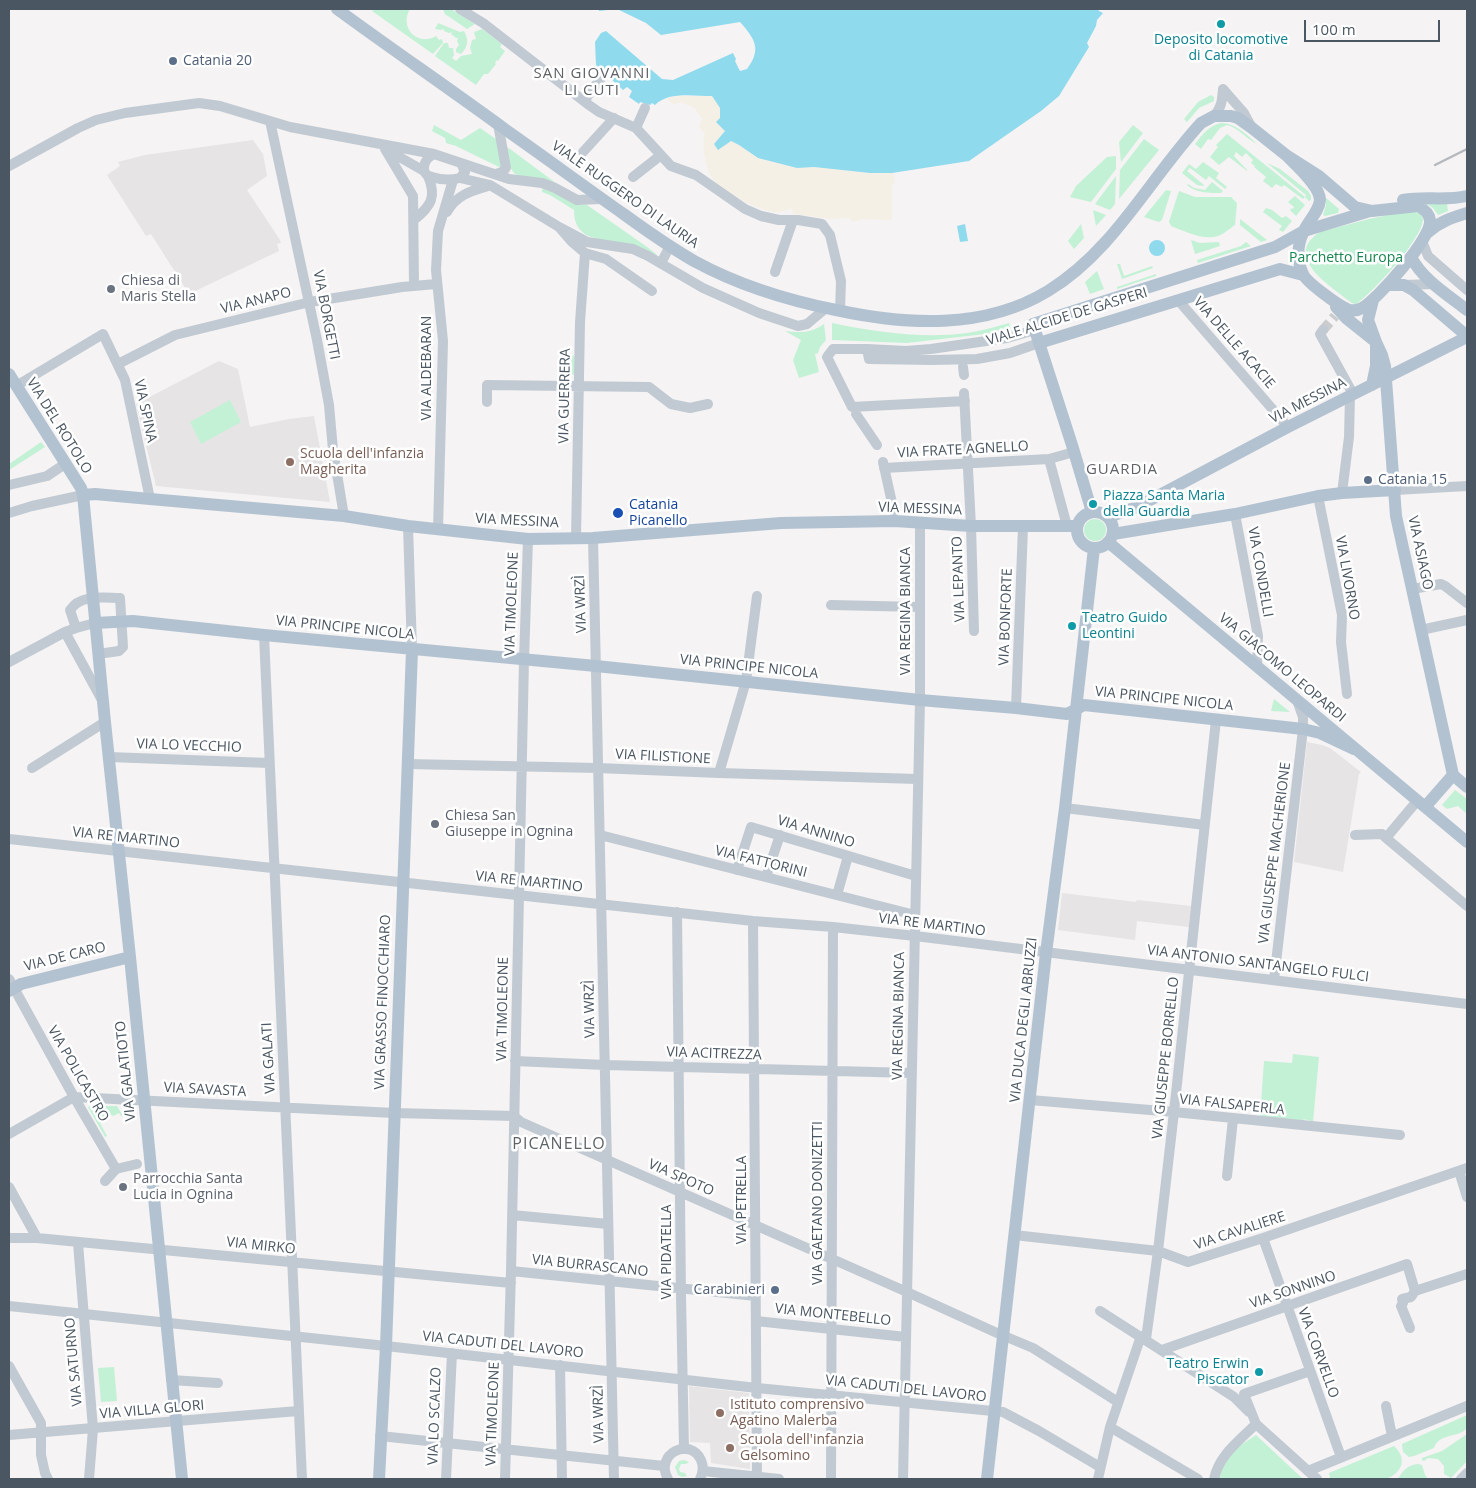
<!DOCTYPE html>
<html>
<head>
<meta charset="utf-8">
<style>
	body { margin:0 }
	#map { position:relative; width:1476px; height:1488px; overflow:hidden; background:#f5f3f3; font-family:"Open Sans",sans-serif }
	canvas { display:block }
	.frame { position:absolute; inset:0; border:10px solid #4a5661; pointer-events:none }
	.scale { position:absolute; left:1304px; top:20px; width:136px; height:22px; box-sizing:border-box; border:2px solid #4a5661; border-top:0; padding-left:6px; font-size:15px; line-height:18px; white-space:nowrap; color:#4a5661; -webkit-text-stroke:4px #fff; paint-order:stroke }
</style>
</head>
<body>
<div id="map">
<canvas width="1476" height="1488"></canvas>
<div class="frame"></div>
<div class="scale">100 m</div>
</div>
<script>
const g = document.querySelector('canvas').getContext('2d');
g.lineJoin = 'round';
function fill(path, color) { g.fillStyle = color; g.fill(path, 'evenodd'); }
function strokePath(path, color, width, dash) { g.strokeStyle = color; g.lineWidth = width; g.lineCap = dash ? 'butt' : 'round'; g.setLineDash(dash || []); g.stroke(path); }
function write(font, color, halo, rows, align = 'center') {
  g.font = font + ' "Open Sans",sans-serif'; g.lineWidth = 5; g.setLineDash([]); g.textBaseline = 'middle'; g.strokeStyle = halo; g.fillStyle = color; for (const [text, x, y, turn = 0] of rows) {
    g.save(); g.translate(x, y); g.rotate((+turn || 0) * Math.PI / 180); g.textAlign = isNaN(turn) ? turn : align; if (halo) g.strokeText(text, 0, 0); g.fillText(text, 0, 0); g.restore();
  }
}
fill(new Path2D(`
	M253,140L263,154L267,176L247,190L280,240L281,243L277,244L279,251L189,294L151,234L146,236L107,175L120,166L118,162L145,155Z
	M219,361L238,369L250,427L289,419L314,416L330,502L156,486L136,404Z
	M1307,742L1322,745L1330,748L1361,772L1359,774L1343,872L1294,862Z
	M1062,893L1136,902L1137,900L1191,906L1189,927L1137,921L1135,940L1058,930Z
	M689,1386L749,1393L750,1469L711,1463L710,1443L690,1442Z`), '#e6e4e5');
fill(new Path2D(`
	M374,9H410C399,27 417,47 436,36L439,40L442,39L443,43L433,54L372,11Z
	M443,9H451L475,24L467,29L445,14Z
	M438,23L460,32L464,31C469,40 468,47 461,54L456,52V49L459,45L457,41L458,38H456L451,34L452,32L449,33L444,31L443,28L442,30L435,29Z
	M482,29L502,44L500,47L505,51L498,61L497,60L495,63L496,64L488,74H484L476,85L435,56L444,43H448L449,48H453L454,55L452,58L456,61L461,56L472,54L470,48L472,40L476,39L474,32Z
	M1211,95L1214,97V101L1199,108L1187,122L1184,119L1198,102Z
	M1222,123C1237,124 1247,135 1257,144C1246,139 1239,128 1227,125L1220,128L1211,140L1208,139L1201,149L1195,144C1203,134 1209,125 1222,123Z
	M434,125L461,140L480,128L496,139L504,166L501,168L456,146L446,143L445,138L432,131Z
	M1133,125L1143,133L1121,162L1119,142Z
	M1227,134L1305,197L1306,195L1267,163L1280,169L1308,191L1311,196V200L1309,201L1305,197L1303,199L1284,185L1282,187L1276,184L1272,188L1263,181L1266,177L1254,167L1255,166L1251,163L1253,160L1246,153L1242,157L1236,152L1234,156L1247,170V171L1229,157L1219,165L1210,157L1218,147L1216,145Z
	M1144,139L1159,150L1119,199L1120,170Z
	M505,146L510,149L576,198L515,174C508,166 506,156 505,146Z
	M1116,156V169L1091,202L1070,197L1076,186L1107,157Z
	M1203,162L1219,173L1216,178L1227,187L1225,189L1209,176L1206,180L1190,168L1187,171L1204,185L1203,186L1197,185L1182,173L1189,164L1196,169Z
	M1116,176L1115,204L1110,210L1095,204Z
	M1212,182L1223,191L1221,193C1209,193 1196,193 1187,185L1188,184L1194,188L1205,190Z
	M544,188L577,204L587,205L650,249L657,255L656,256L588,236C578,230 574,223 574,210L550,195L542,192V190Z
	M1166,190L1171,191L1162,220L1159,222L1144,217Z
	M1179,191L1195,197H1231L1237,203L1235,225C1229,229 1224,234 1218,236C1204,241 1184,231 1171,226L1169,222Z
	M1295,196L1305,205L1296,216L1290,210L1292,208L1293,209L1294,207L1288,202Z
	M1325,197L1339,209L1338,213L1325,216L1323,215L1326,205Z
	M1427,204H1447L1448,211L1438,215L1433,208Z
	M1266,208L1272,210L1282,218L1286,216L1292,221L1283,232L1279,230L1282,226L1263,212Z
	M1093,210L1106,215L1096,226Z
	M1403,212C1410,212 1418,210 1422,216C1431,230 1371,294 1359,302C1355,305 1355,304 1352,303C1332,287 1281,257 1320,232L1369,219Z
	M1240,219L1267,240L1261,242L1240,225Z
	M1081,224L1084,238L1074,249L1068,241Z
	M1191,240L1200,243L1219,242L1220,246L1195,254Z
	M1246,242L1251,246L1198,263L1197,260L1241,246Z
	M1117,264H1120L1124,276L1152,266L1153,268L1122,279Z
	M1097,271L1104,289L1090,294L1085,282Z
	M1156,274V276L1117,289V287Z
	M832,323C875,332 923,339 967,333C981,331 995,327 1009,323L1011,331L907,343L832,340Z
	M824,324L826,340L820,347L818,353L815,354L819,372L799,378L793,360L801,340L785,331C799,333 812,333 824,324Z
	M574,355L575,373L573,375L563,362Z
	M230,400L241,422L201,444L190,422Z
	M41,442L45,447L9,470V464Z
	M1084 530a11 11 0 1 1 22 0a11 11 0 1 1-22 0Z
	M1274,699L1290,712L1271,711Z
	M1455,790L1467,799V814L1458,806L1447,809L1442,805Z
	M1293,1054L1319,1057L1313,1122C1308,1120 1305,1118 1300,1121L1260,1117L1264,1061L1292,1063Z
	M90,1106H117L123,1116L122,1117L119,1113L113,1116L112,1115L109,1116L110,1117L100,1123L107,1136L105,1137L88,1107Z
	M114,1367L117,1401L101,1402L98,1368Z
	M1467,1415V1428C1465,1430 1463,1432 1460,1433C1450,1437 1438,1436 1434,1448L1414,1456L1409,1457L1403,1452L1402,1444Z
	M1467,1434V1461L1451,1478L1444,1474V1466L1438,1459L1428,1458L1424,1461L1422,1460V1458L1442,1451Z
	M1256,1435L1303,1479H1218L1221,1467L1235,1449Z
	M1394,1446C1408,1459 1402,1473 1386,1479C1381,1481 1337,1480 1330,1479L1329,1473Z
	M684,1460L689,1462L686,1464H681L679,1469L680,1472L685,1473L687,1476L682,1477L678,1475L675,1467L679,1461Z
	M1418,1464L1422,1465L1425,1475L1428,1479H1398C1403,1470 1408,1465 1418,1464Z`), '#c3f1d5');
fill(new Path2D(`
	M679,96H712L720,107V118L725,131L714,144L731,141L739,145L758,158L797,168L814,167L870,173H892L894,176L895,184L892,185V220L862,219L853,222L849,218L832,219L793,214L792,208C789,210 780,212 777,212C762,213 717,189 710,175C706,165 701,144 705,134L699,127L702,119C695,106 692,107 680,102L674,105L666,98Z`), '#f5f0e5');
fill(new Path2D(`
	M599,9H1098L1099,11L1103,13L1097,20L1096,26L1087,43L1089,47L1059,96L1041,111L969,161L892,173H870L814,167L797,168L758,158L739,145L731,141L718,150L714,144L725,131L716,122L720,118V108L712,96C694,96 668,91 655,105L652,103L650,105L640,102L639,104L629,97L632,91L627,87L623,90L596,65L595,42L601,33L606,31L662,79L673,80L733,53L736,59L735,61L740,71L747,69C762,49 755,39 740,22L661,35L646,23L617,9L599,11Z
	M965,224L968,241L960,242L957,226Z
	M1149 248a8 8 0 1 1 16 0a8 8 0 1 1-16 0Z`), '#90daee');
strokePath(new Path2D(`
	M1323,330L1335,316`), '#caccce', 10, [10, 5]);
strokePath(new Path2D(`
	M460,9L483,23L589,105L599,112L636,128L671,166L696,175L745,209L761,216L779,220H798L822,224L830,235L841,281L840,311
	M1223,89L1244,113L1252,128
	M584,101L601,78
	M1214,116C1222,107 1222,100 1223,89
	M270,121L317,340L329,405L333,450L344,516
	M636,128L645,108
	M385,149L413,196L414,286
	M387,150L424,171
	M583,152L614,118
	M461,163L465,172L460,178C452,180 441,180 432,177C418,174 424,158 434,154L509,179L542,183L555,188L577,200L601,199
	M9,166L78,128L96,120L125,113L199,103L220,106L290,127L434,154
	M496,174L502,172L506,168L498,124
	M633,177L661,155
	M460,178L490,185L559,227L572,242L585,253L606,259L652,291
	M447,212C456,195 471,191 488,186
	M414,220C431,206 437,197 428,176
	M559,227L587,242L633,249L648,256L703,288L759,313L798,326L807,324L826,308
	M1422,241L1428,256L1467,290
	M661,263L670,246
	M775,272L793,220
	M1404,285L1434,284
	M1178,300L1288,427
	M1323,330L1320,334L1353,394
	M867,349L869,359L933,360L977,359L1010,353L1039,343
	M118,364L175,335L310,302L402,287L436,284
	M963,367L964,375
	M16,386L103,334L125,380L150,499
	M964,393L971,526L974,631
	M965,401L852,407L827,357L833,349H867L906,351L931,349L1007,338L1035,330
	M487,402V385L649,387L671,404L690,408L708,404
	M856,414L877,445
	M1049,459L1067,526
	M883,462L894,512
	M884,468L1049,459L1074,452
	M9,485L47,476L65,464
	M1395,490L1467,486
	M1342,493L1349,437L1350,396
	M1318,496L1342,615L1341,642L1347,694
	M9,513L32,506L83,495
	M1235,514L1258,636L1257,666
	M408,526L412,650
	M438,530L443,341L436,270L438,231L453,180
	M576,538L580,322L585,253
	M593,538L614,1479
	M1412,589L1441,584L1445,586L1467,603
	M831,605L919,607
	M76,628L70,610C81,594 103,598 120,598L123,647L119,651L98,654
	M1421,630L1467,620
	M65,632L102,700
	M264,635L302,1479
	M9,662L65,632L76,628L95,623
	M1016,708L1023,527
	M109,757L269,763
	M408,764L598,768L719,773L917,779
	M32,768L105,722
	M719,773L746,681L757,596
	M1417,801L1386,838L1467,906
	M1065,808L1205,825
	M600,835L915,915
	M1355,835L1382,834L1386,838
	M9,839L753,921L833,927L915,936L1467,1004
	M737,870L751,827L916,876
	M766,877L780,835
	M837,895L848,856
	M677,912L681,1295L684,1449
	M753,921L757,1479
	M9,979L74,1097L116,1169L105,1181
	M1274,980L1303,729V717L1297,700
	M515,1061L605,1065L912,1073
	M74,1097L394,1113L514,1116L521,1122L907,1292L997,1333L1033,1348L1118,1402
	M1030,1100L1174,1112L1400,1135
	M9,1134L74,1097
	M116,1169L137,1164
	M1459,1171L1467,1197
	M1227,1176L1233,1119
	M9,1187L37,1238
	M512,1215L608,1224
	M1014,1235L1158,1251L1188,1262L1263,1238L1467,1168
	M9,1238H37L511,1283
	M1263,1238L1341,1457
	M78,1243L93,1429L89,1479
	M511,1271L756,1296
	M1415,1291L1467,1274
	M9,1306L386,1346L757,1388L1003,1412L1039,1431L1100,1467
	M1100,1311L1234,1397L1249,1412
	M756,1321L906,1337
	M1410,1328L1401,1306L1403,1303L1402,1299L1411,1297L1415,1291
	M1146,1339L1158,1251L1174,1112L1216,720
	M1162,1350L1407,1264L1415,1291
	M560,1365L562,1479
	M9,1366L41,1423V1455L45,1473L48,1479
	M1310,1371L1244,1394L1256,1424L1317,1479
	M171,1380L218,1383
	M1386,1406L1392,1436
	M1110,1427L1198,1479
	M9,1435L298,1411
	M380,1436L664,1466
	M703,1471L779,1479
	M1308,1471L1467,1406
	M446,1479L452,1353
	M505,1479L511,1271L524,660L528,539
	M668,1479C654,1454 690,1436 701,1460C704,1467 703,1473 700,1479
	M831,1479L833,927
	M903,1479L920,700V523
	M1098,1479L1110,1427L1141,1336
	M1214,1479C1219,1455 1239,1441 1256,1424
	M1461,1479L1467,1473`), '#c1cad2', 10);
strokePath(new Path2D(`
	M337,9C393,50 450,89 506,130C546,158 585,187 625,215C647,231 670,247 694,261C738,285 786,300 836,310C906,325 984,330 1048,291C1114,251 1150,178 1201,123L1214,116H1231L1238,118L1252,128L1286,155L1319,176L1355,207L1372,211L1418,206C1424,209 1429,213 1430,220C1433,237 1377,300 1362,308C1357,311 1352,311 1347,309C1338,305 1306,282 1303,274C1297,261 1297,246 1303,233C1307,222 1319,212 1320,200C1320,186 1296,165 1286,155
	M1403,200C1424,196 1446,201 1467,196
	M1427,233C1439,222 1451,218 1467,213
	M1411,257C1423,280 1448,295 1467,310
	M1388,285H1404L1413,290L1467,336
	M1336,307L1346,318L1376,342L1382,355L1385,366L1396,516L1453,775
	M1039,343L1280,269L1303,275
	M9,374L81,488L83,495L105,722L130,957L182,1479
	M1372,385L1376,366V342L1368,320L1373,300
	M83,495L95,494L150,499L344,516L408,526L528,539L593,538L781,523L895,521L971,526H1077
	M1077 530a18 18 0 1 1 36 0a18 18 0 1 1-36 0Z
	M1092,512L1072,445L1033,324L1275,247L1304,231L1370,211
	M1108,517L1137,507L1288,427L1467,337
	M1113,534L1235,514L1318,496L1342,493L1395,490
	M1108,542L1467,842
	M95,623L133,621L264,635L596,666L920,700L1016,708L1067,714L1084,705L1303,729L1320,733L1354,749
	M1425,807L1453,775L1467,787
	M9,991L21,984L130,957
	M379,1479L386,1346L412,650
	M987,1479L1046,953L1065,808L1094,548`), '#b3c2d1', 12);
strokePath(new Path2D(`
	M1435,165L1467,149`), '#b5b8bd', 2.5);
for (const [x, y, r, color] of [
	[1221,24,5,"#0f9aa8"],
	[173,61,5,"#5c6f8a"],
	[111,289,5,"#6b7280"],
	[290,462,5,"#8d6e63"],
	[1368,480,5,"#5c6f8a"],
	[1093,504,5,"#0f9aa8"],
	[618,513,6,"#1a4fb4"],
	[1072,626,5,"#0f9aa8"],
	[435,824,5,"#6b7280"],
	[123,1187,5,"#6b7280"],
	[775,1290,5,"#5c6f8a"],
	[1259,1372,5,"#0f9aa8"],
	[720,1413,5,"#8d6e63"],
	[730,1448,5,"#8d6e63"]
]) { const dot = new Path2D(); dot.arc(x, y, r, 0, 2 * Math.PI); g.fillStyle = color; g.fill(dot); strokePath(dot, '#fff', 2); }
write('14px', '#0d838f', '#fff', [
	["Deposito locomotive",1221,40,"center"],
	["di Catania",1221,56,"center"],
	["Piazza Santa Maria",1103,496],
	["della Guardia",1103,512],
	["Teatro Guido",1082,618],
	["Leontini",1082,634],
	["Teatro Erwin",1249,1364,"right"],
	["Piscator",1249,1380,"right"]
], 'left');
write('14px', '#4e5e75', '#fff', [
	["Catania 20",183,61],
	["Catania 15",1378,480],
	["Carabinieri",765,1290,"right"]
], 'left');
write('14px', '#4a5661', '#fff', [
	["VIALE RUGGERO DI LAURIA",625,195,35],
	["VIA ANAPO",256,301,-14],
	["VIA BORGETTI",326,315,79],
	["VIALE ALCIDE DE GASPERI",1067,317,-17],
	["VIA DELLE ACACIE",1234,343,49],
	["VIA ALDEBARAN",427,368,-90],
	["VIA GUERRERA",565,396,-89],
	["VIA MESSINA",1308,401,-27],
	["VIA SPINA",145,411,78],
	["VIA DEL ROTOLO",59,426,58],
	["VIA FRATE AGNELLO",963,450,-3],
	["VIA MESSINA",920,509,2],
	["VIA MESSINA",517,521,3],
	["VIA ASIAGO",1420,553,78],
	["VIA CONDELLI",1260,572,80],
	["VIA LIVORNO",1347,578,80],
	["VIA LEPANTO",959,579,-92],
	["VIA TIMOLEONE",512,604,-88],
	["VIA WRZÌ",581,604,-92],
	["VIA REGINA BIANCA",906,611,-90],
	["VIA BONFORTE",1006,617,-88],
	["VIA PRINCIPE NICOLA",345,628,6],
	["VIA PRINCIPE NICOLA",749,667,6],
	["VIA GIACOMO LEOPARDI",1282,668,40],
	["VIA PRINCIPE NICOLA",1164,699,6],
	["VIA LO VECCHIO",189,746,2],
	["VIA FILISTIONE",663,757,3],
	["VIA ANNINO",816,832,17],
	["VIA RE MARTINO",126,838,6],
	["VIA GIUSEPPE MACHERIONE",1275,853,-83],
	["VIA FATTORINI",761,862,14],
	["VIA RE MARTINO",529,882,6],
	["VIA RE MARTINO",932,925,7],
	["VIA DE CARO",65,957,-14],
	["VIA ANTONIO SANTANGELO FULCI",1258,964,7],
	["VIA GRASSO FINOCCHIARO",383,1002,-88],
	["VIA TIMOLEONE",503,1009,-89],
	["VIA WRZÌ",590,1009,-91],
	["VIA REGINA BIANCA",899,1016,-89],
	["VIA DUCA DEGLI ABRUZZI",1024,1020,-84],
	["VIA ACITREZZA",714,1054,2],
	["VIA GALATI",269,1058,-93],
	["VIA GIUSEPPE BORRELLO",1166,1058,-84],
	["VIA GALATIOTO",126,1071,-96],
	["VIA POLICASTRO",78,1074,60],
	["VIA SAVASTA",205,1090,3],
	["VIA FALSAPERLA",1232,1105,6],
	["VIA SPOTO",681,1178,24],
	["VIA PETRELLA",742,1200,-90],
	["VIA GAETANO DONIZETTI",818,1203,-90],
	["VIA CAVALIERE",1240,1231,-18],
	["VIA MIRKO",261,1246,6],
	["VIA PIDATELLA",667,1252,-90],
	["VIA BURRASCANO",590,1266,6],
	["VIA SONNINO",1293,1290,-19],
	["VIA MONTEBELLO",833,1315,6],
	["VIA CADUTI DEL LAVORO",503,1345,6],
	["VIA CORVELLO",1318,1353,70],
	["VIA SATURNO",74,1362,-95],
	["VIA CADUTI DEL LAVORO",906,1389,6],
	["VIA VILLA GLORI",152,1410,-5],
	["VIA TIMOLEONE",493,1414,-88],
	["VIA WRZÌ",599,1414,-91],
	["VIA LO SCALZO",435,1416,-88]
]);
write('14px', '#17864f', '#fff', [
	["Parchetto Europa",1346,258]
]);
write('14px', '#5b616d', '#fff', [
	["Chiesa di",121,281],
	["Maris Stella",121,297],
	["Chiesa San",445,816],
	["Giuseppe in Ognina",445,832],
	["Parrocchia Santa",133,1179],
	["Lucia in Ognina",133,1195]
], 'left');
write('14px', '#785e54', '#fff', [
	["Scuola dell'infanzia",300,454],
	["Magherita",300,470],
	["Istituto comprensivo",730,1405],
	["Agatino Malerba",730,1421],
	["Scuola dell'infanzia",740,1440],
	["Gelsomino",740,1456]
], 'left');
write('14px', '#164399', '#fff', [
	["Catania",629,505],
	["Picanello",629,521]
], 'left');
g.letterSpacing = '1px';
write('15px', '#5f6368', '#fff', [
	["SAN GIOVANNI",592,74],
	["LI CUTI",592,91],
	["GUARDIA",1122,470]
]);
g.letterSpacing = '0px';
g.letterSpacing = '1px';
write('16px', '#5f6368', '#fff', [
	["PICANELLO",559,1144]
]);
g.letterSpacing = '0px';
</script>
</body>
</html>
